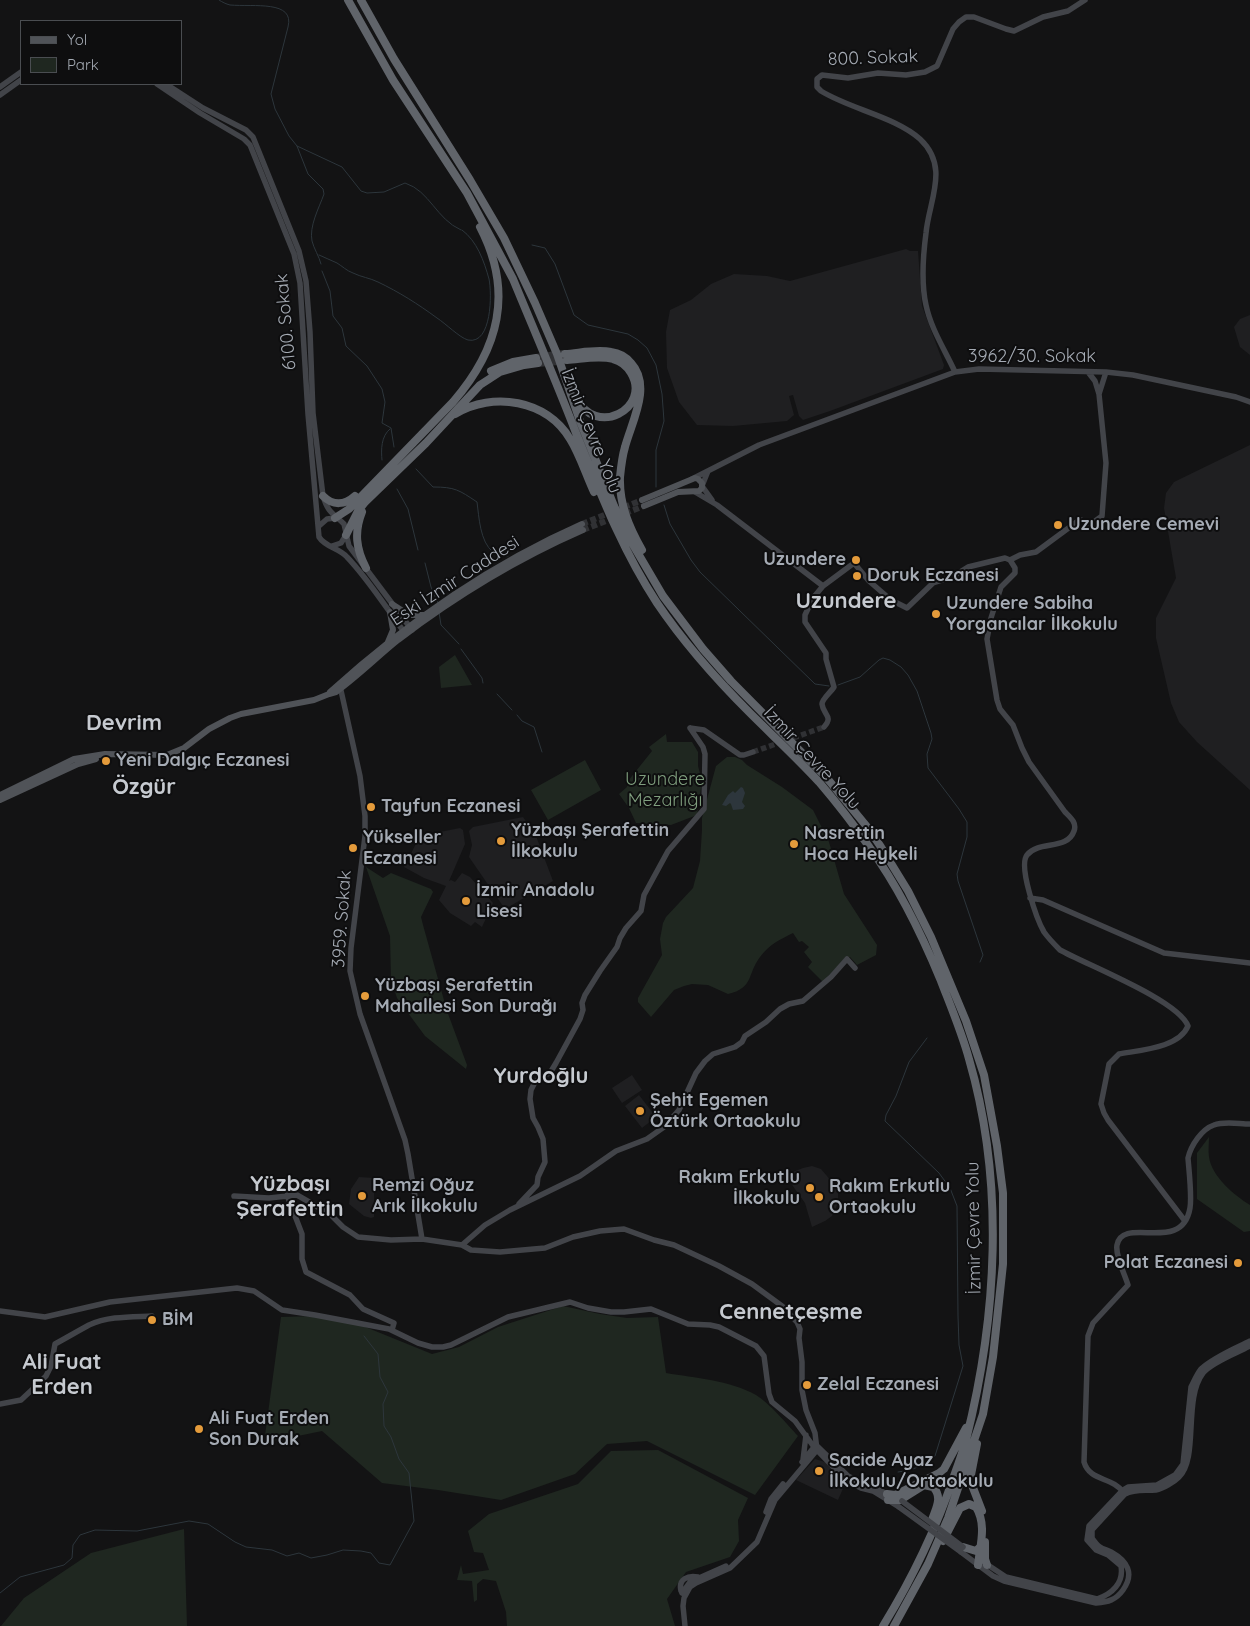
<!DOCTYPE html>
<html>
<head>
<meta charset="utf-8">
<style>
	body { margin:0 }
	#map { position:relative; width:1250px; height:1626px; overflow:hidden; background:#131314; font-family:Quicksand,sans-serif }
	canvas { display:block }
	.legend { position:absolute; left:20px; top:20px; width:162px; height:65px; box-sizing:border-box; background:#0e0e0f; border:1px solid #4a4d51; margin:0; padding:6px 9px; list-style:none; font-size:15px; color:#a5abb4 }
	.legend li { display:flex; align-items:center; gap:10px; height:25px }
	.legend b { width:25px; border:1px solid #4a4d51 }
</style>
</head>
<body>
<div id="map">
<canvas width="1250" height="1626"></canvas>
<ul class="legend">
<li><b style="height:6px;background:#505358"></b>Yol</li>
<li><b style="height:14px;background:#1f2720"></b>Park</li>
</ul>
</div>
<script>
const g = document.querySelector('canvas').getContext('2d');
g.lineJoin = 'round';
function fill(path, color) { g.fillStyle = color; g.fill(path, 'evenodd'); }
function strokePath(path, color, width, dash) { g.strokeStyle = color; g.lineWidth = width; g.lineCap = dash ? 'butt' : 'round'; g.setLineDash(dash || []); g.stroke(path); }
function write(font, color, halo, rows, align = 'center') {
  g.font = font + ' Quicksand,sans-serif'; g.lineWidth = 4; g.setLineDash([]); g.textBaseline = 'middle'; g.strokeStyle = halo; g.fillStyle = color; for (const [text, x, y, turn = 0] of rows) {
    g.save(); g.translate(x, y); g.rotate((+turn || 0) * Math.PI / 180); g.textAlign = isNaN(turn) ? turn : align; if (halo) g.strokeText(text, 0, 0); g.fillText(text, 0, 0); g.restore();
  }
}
fill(new Path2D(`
	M906,249L910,251H918L922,306L944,365L943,369L830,411L803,420L799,416L793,395L789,396L794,415L787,421L733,426L697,425L679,402L667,368L666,332L670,310L691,300L711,284L734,274L767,276L790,281Z
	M1250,315V355L1240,347L1234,327L1240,319Z
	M1250,445V790L1197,742L1179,722L1171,703L1156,638V618L1176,578L1164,508L1166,493L1174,482Z
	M523,817L536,836L553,881L505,909L469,857L472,845L469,831L473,827Z
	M460,828L463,830L465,844L449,881L451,880L455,882L462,873L470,877L493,903L482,927L475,922L471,926L450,913L439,900L446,886L424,878L404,867L420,836Z
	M632,1075L642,1090L622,1103L612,1088Z
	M639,1095L656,1117L642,1128L625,1106Z
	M812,1166L821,1169L838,1189V1203L832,1216L825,1221L812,1227L805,1203L785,1175L803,1168Z
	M359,1177L374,1178V1217L371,1218L364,1216L349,1204L351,1189Z
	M815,1459L825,1462L845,1484L838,1500L796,1480Z`), '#1f1f21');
fill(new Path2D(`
	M455,655L472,685L441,688L439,667Z
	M666,734L667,742H692L698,752V766L702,781L697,815L671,825L636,823L629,808L619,794L627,787L628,781L652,751L649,747Z
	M727,757H735L742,760L747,765L782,787L813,810L829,842L844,894L877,945L876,955L857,965L850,957L845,958L823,982L808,967L812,962L804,952L809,947L802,941L799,942L793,933C779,940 770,944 760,957C747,974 754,988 728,994L708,985L692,984L684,986L674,990L651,1017L638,1002V998L662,955L660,939L663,923L666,917L693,888L700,861L702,830V818L716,766Z
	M585,760L601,790L548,820L531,790Z
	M366,867L383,878L391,873L431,889L433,892L421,917L423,925L447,1011L467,1065L466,1069L425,1036L397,998L391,979L390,936Z
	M1209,1137C1209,1143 1208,1151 1209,1157C1212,1177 1234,1195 1250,1205V1231L1244,1232L1197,1199V1153Z
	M563,1306L600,1314L627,1318L658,1317L666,1373C695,1378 729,1380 756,1395C769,1403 787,1424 798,1436L755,1495L647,1441L607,1444L575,1474L501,1500L438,1490L382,1483L322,1431L264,1443L281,1317L316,1316L363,1326L432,1354L459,1347L498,1327Z
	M658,1450L748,1498L738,1520L739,1541L730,1557L686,1572L667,1599L675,1626H507L506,1612L496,1581L483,1579L477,1584V1600L474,1602L472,1581L457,1580L461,1565L463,1574L489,1570L483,1553L474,1552L468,1531L489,1514L578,1484L611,1451Z
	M184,1529L187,1626H1L24,1598L91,1553Z`), '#1f2720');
fill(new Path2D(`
	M741,787L743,788L745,793L742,802L745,806L743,809L733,810L731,804L730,803L726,806L722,805L728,795L733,791L735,793Z`), '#2d363c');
strokePath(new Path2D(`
	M219,0C222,2 226,4 230,5C254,7 295,0 288,27L271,94L275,109L289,136L297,146L308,174L323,189L324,194C319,208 309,226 312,241C314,249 319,256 321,264
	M297,146L342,167L361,191L367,193L384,192L405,183C430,191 436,219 461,230
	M532,245L545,248L555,264L574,315L588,325L628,334L638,340L647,348L656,365L662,394L664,421L656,450V487
	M319,255C325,258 331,260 337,263C342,266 347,271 353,273C361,277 370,278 378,282C399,292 418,304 437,318C445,323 460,338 468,340C492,345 492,293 489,279C484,261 477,241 462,230
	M322,271L330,291L333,316L342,328L346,346L367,366L382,389L385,402L382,423L391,428L394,447
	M382,460C381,450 381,436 390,429
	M416,469L433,487C455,487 459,490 477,502C479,517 480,542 493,552C497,555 503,555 508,556
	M397,489L408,509L418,550
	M664,505L670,524L691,560L700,572L815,684L829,686
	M425,563L431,587L438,603
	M439,612L441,625L459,644
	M461,649L482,678L483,683
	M838,685L860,677L879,660L883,658L890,660L901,667L908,675L917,691L931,733L932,739L927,754L928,768L959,809L967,822V837L957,874L958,881L983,955L980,962
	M497,694L512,710
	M517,715L522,721L534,727L542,752
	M898,1472C914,1470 923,1466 935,1456L963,1366L959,1345L958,1316L957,1206L950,1188L939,1173L885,1121L886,1115L896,1096L909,1062L927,1038
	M0,1593L20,1577L64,1565L72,1558L73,1545L80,1535L95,1530L137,1531L189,1521L208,1524L235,1542L246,1547L272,1550L287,1556L299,1553L311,1558L327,1555L343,1550L361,1551L371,1553L379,1563L390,1565L414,1521L409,1473L399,1459L391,1437L384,1426L383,1404L388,1392L380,1377L378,1354L364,1336`), '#2d363c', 1);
strokePath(new Path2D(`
	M753,752L824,727`), '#303134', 5.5, [5.5, 3]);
strokePath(new Path2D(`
	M582,524L642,500
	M583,530L644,506`), '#303134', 6, [6, 3]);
strokePath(new Path2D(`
	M536,358L563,354
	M538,363L567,360`), '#303134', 8, [8, 4]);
strokePath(new Path2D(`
	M157,84L200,113L244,139L250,145L294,254L300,283L308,414L319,537C325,547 339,548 347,557C369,580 386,608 405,633
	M166,84L203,108L246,130L253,137L299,251L306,281L310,332L313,413L323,496C328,513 333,513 344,524L349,546L412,630
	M0,87L21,72
	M0,95L21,80
	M955,372C945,350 931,329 926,305C921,283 923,256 926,233C929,200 950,167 920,139C896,117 850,109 821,91L817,87V79L822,75L848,78L878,73L906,75L925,72L937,66L953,29L959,22L966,17H974L1006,29L1014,31L1043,17L1068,11L1085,0
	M1099,394L1106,372
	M708,471L702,486L712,500
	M692,479L759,445L955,372L979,369L1106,372L1133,375L1236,397L1250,402
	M695,492L717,505L823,586
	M319,526L327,519L335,518
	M332,546L341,543L346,535
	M1010,560L1015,568V573L1001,587L991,618L987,639L997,700L1000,709L1013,725L1022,748L1029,762L1065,812C1071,818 1077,823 1074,831C1067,851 1039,840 1027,855C1018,866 1037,920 1044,932C1049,939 1054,944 1060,950C1087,965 1178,1000 1188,1026C1179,1048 1140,1050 1119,1054L1109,1064L1101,1104L1104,1113L1108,1120L1185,1221
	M340,686L360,776L365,816V836L351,948L350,971L360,1014L405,1140L408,1154L422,1239
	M824,727C834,716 823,715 822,704C822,699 831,692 834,687L826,659V653L805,622V615L813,598L823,586L854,563L869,581L891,600L907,608L933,583L952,577L968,567L1005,558L1010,560L1020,555L1036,552L1078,521L1081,520L1091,524L1102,516L1106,463L1099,394L1095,381L1088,372
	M690,728L704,730L740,755H744L753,752
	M1030,898L1043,900L1164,953L1250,963
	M287,1195L302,1234V1259L306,1272L350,1295L363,1309L394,1323L392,1330
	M234,1196L269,1198L297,1195L330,1214L343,1227L358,1237L391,1240L422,1239L462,1245L471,1250L500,1252L545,1248L573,1237L600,1231L624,1229L654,1240L674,1245L719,1266L752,1284L782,1306L797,1322L800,1329L799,1338L802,1362V1390L806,1410L815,1433L817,1450L775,1500L757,1542L730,1568L696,1583L690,1587L684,1598L683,1606L685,1626
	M519,1204L537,1185L538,1177L545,1162L543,1139L538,1127L533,1118L530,1099L531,1090L535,1082L542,1076L550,1073L556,1063L580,1019L583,1010L582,1003L585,995L600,971L617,947L620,938L626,928L641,911L644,895L668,851L704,809L705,754L703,747L690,728
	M462,1245L485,1225L510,1210L580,1176L616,1151L647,1139L664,1127L679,1110L696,1073L705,1061L713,1054L735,1047L742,1042L745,1036L766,1022L780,1009L789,1004L803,1001L831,977L847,959L855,968
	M0,1311L45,1317L110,1302L237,1288L254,1291L282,1310L315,1315L389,1329L418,1343L432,1347H443L451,1345L508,1317L570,1302L588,1308L611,1312H624L651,1309L688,1324L710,1325L719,1327L756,1346L764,1356L769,1394L772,1402L795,1421L814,1447L847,1481L861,1488L873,1491L899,1507
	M0,1404L21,1400L36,1386L46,1376L51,1366L55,1344C66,1338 78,1331 89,1325C109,1316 131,1317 152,1316
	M815,1444L848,1476L859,1482L871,1486L891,1496
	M803,1460L806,1435
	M802,1462L815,1446
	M1124,1493C1112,1476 1090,1482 1084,1462L1088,1336L1093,1323L1128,1285C1125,1275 1115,1255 1117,1245C1123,1215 1182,1255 1190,1208C1192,1196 1189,1171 1188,1158C1191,1145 1202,1129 1214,1125C1224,1121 1239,1124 1250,1124
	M766,1512L771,1499L783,1484
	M961,1552L993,1576L1004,1581L1096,1603C1108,1602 1116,1600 1123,1590C1135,1573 1127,1561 1111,1552C1107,1550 1103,1549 1100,1547C1097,1545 1094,1541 1092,1538V1530L1125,1494C1134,1489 1145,1491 1156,1490C1163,1489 1174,1482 1179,1477C1199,1458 1183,1399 1203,1373C1212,1362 1237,1353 1250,1346
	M985,1563L1006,1577L1097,1599C1112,1594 1124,1583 1121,1566L1108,1555L1096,1550L1087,1540L1089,1526L1123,1490L1128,1487L1157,1485L1175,1475L1183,1464L1191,1387C1194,1381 1197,1374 1201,1369C1214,1357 1234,1349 1250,1341
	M685,1591H681C678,1579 688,1575 698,1577
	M682,1593L690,1582L726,1566`), '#424449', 5.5);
strokePath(new Path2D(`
	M642,500L695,478L698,479L702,483V488L699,491L678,492L644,506
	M392,604L409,615H423
	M388,642L393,630L390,612
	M330,692C405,624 489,565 582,524
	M0,795L74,759L105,754L167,755L184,748L209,729L230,718L241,714L314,700L329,694L336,692C358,676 377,657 398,640C453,598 519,558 583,530
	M0,800L78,764L96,759`), '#505358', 6);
strokePath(new Path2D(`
	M348,0L393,80L467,193L513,279C534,330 556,381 576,433C600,492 622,550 657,603C684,643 716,679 750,713C773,736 797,758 819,782C837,803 854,825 870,848C900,889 922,935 941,981C951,1007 962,1033 969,1059C1005,1183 997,1317 966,1440C963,1452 958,1464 954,1476C936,1529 912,1579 883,1626
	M361,0L394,59L470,180L504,238L535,303L557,354L580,421L614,506L629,538L663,596L703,649L731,681L826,777L868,828L881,847L908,891L931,937L966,1021L984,1075L997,1146L1003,1193V1264L993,1357L983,1414L948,1518L928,1564L894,1626
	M565,354C580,353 597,349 611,352C619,353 626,357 631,363C652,386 632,421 625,447C622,457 621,467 620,477C619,504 629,527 642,550
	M567,360C582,359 599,355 613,359C621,361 627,366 631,373C652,408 595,439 576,397
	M491,371L513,362L536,358
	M455,414C493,391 547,400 570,439C580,455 586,475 594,492
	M323,496C333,506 345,505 355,496
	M362,512C354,532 356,549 366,568
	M335,518L349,509L453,402C499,349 514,292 480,227
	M346,535L358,511L365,502L426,443L480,385L500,372L524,365L538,363
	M977,1444L970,1480L982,1511
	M887,1494L895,1495L939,1473L944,1469L966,1428
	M888,1500H900L924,1485L933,1487C943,1497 936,1508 932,1520
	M943,1541L960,1508L969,1504L976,1507C987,1525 980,1545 978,1565
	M985,1542V1559L987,1565
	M963,1547L976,1551L980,1547`), '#60646a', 8);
strokePath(new Path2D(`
	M902,1501L963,1547
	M899,1507L961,1552`), '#424449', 5.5);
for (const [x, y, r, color] of [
	[1058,525,5,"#e49b3b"],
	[856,560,5,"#e49b3b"],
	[857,576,5,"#e49b3b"],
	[936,614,5,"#e49b3b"],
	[106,761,5,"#e49b3b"],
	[371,807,5,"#e49b3b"],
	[501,841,5,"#e49b3b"],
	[794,844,5,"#e49b3b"],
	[353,848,5,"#e49b3b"],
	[466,901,5,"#e49b3b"],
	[365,996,5,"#e49b3b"],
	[640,1111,5,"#e49b3b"],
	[810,1188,5,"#e49b3b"],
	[362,1196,5,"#e49b3b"],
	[819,1197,5,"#e49b3b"],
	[1238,1263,5,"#e49b3b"],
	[152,1320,5,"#e49b3b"],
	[807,1385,5,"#e49b3b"],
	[199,1429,5,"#e49b3b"],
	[819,1471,5,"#e49b3b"]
]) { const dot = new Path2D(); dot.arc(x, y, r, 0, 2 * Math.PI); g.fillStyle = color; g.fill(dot); strokePath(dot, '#0e0e0f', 2); }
write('18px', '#a5abb4', '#0e0e0f', [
	["800. Sokak",873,58,-2],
	["6100. Sokak",286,322,-95],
	["3962/30. Sokak",1032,357],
	["İzmir Çevre Yolu",591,431,68],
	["Eski İzmir Caddesi",455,581,-33],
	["İzmir Çevre Yolu",812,758,47],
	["3959. Sokak",342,919,-86],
	["İzmir Çevre Yolu",974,1228,-91]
]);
write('bold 18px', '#a5abb4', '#0e0e0f', [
	["Uzundere Cemevi",1068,525],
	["Uzundere",846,560,"right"],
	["Doruk Eczanesi",867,576],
	["Uzundere Sabiha",946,604],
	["Yorgancılar İlkokulu",946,625],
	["Yeni Dalgıç Eczanesi",116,761],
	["Tayfun Eczanesi",381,807],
	["Yüzbaşı Şerafettin",511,831],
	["İlkokulu",511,852],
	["Nasrettin",804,834],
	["Hoca Heykeli",804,855],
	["Yükseller",363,838],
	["Eczanesi",363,859],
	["İzmir Anadolu",476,891],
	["Lisesi",476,912],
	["Yüzbaşı Şerafettin",375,986],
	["Mahallesi Son Durağı",375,1007],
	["Şehit Egemen",650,1101],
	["Öztürk Ortaokulu",650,1122],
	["Rakım Erkutlu",800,1178,"right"],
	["İlkokulu",800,1199,"right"],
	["Remzi Oğuz",372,1186],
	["Arık İlkokulu",372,1207],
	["Rakım Erkutlu",829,1187],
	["Ortaokulu",829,1208],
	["Polat Eczanesi",1228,1263,"right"],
	["BİM",162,1320],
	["Zelal Eczanesi",817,1385],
	["Ali Fuat Erden",209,1419],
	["Son Durak",209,1440],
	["Sacide Ayaz",829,1461],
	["İlkokulu/Ortaokulu",829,1482]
], 'left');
write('18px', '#7f9e7e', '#0e0e0f', [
	["Uzundere",665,780],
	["Mezarlığı",665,801]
]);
write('bold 22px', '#c6cad0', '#0e0e0f', [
	["Uzundere",846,601],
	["Devrim",124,723],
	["Özgür",144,787],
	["Yurdoğlu",541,1076],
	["Yüzbaşı",290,1184],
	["Şerafettin",290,1209],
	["Cennetçeşme",791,1312],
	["Ali Fuat",62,1362],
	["Erden",62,1387]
]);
</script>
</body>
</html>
